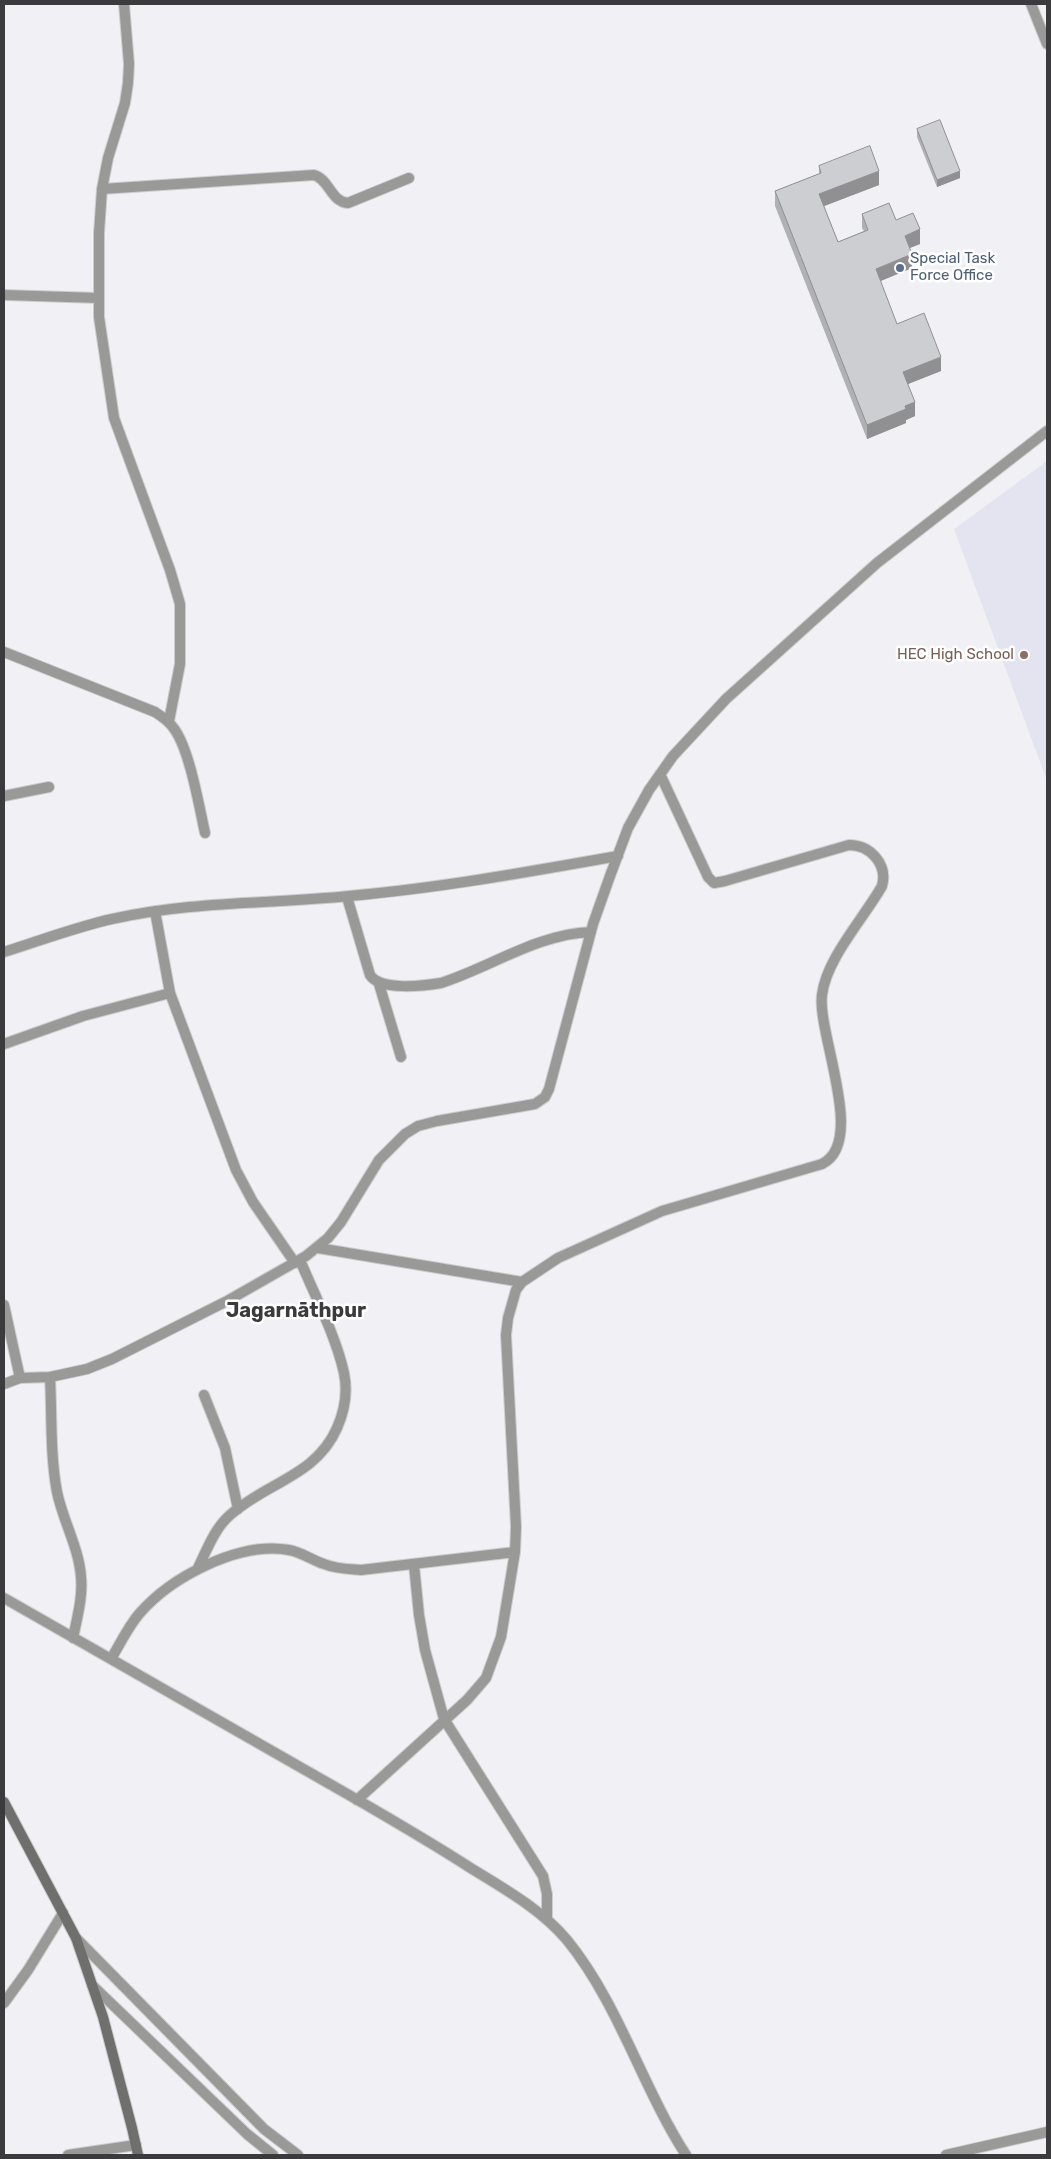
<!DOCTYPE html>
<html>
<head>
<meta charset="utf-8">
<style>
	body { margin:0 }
	#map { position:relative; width:1051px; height:2159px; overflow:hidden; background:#f1f1f5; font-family:Rubik,sans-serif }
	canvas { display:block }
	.frame { position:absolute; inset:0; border:5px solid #3b3b3d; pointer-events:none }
</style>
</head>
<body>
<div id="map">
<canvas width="1051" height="2159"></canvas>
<div class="frame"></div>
</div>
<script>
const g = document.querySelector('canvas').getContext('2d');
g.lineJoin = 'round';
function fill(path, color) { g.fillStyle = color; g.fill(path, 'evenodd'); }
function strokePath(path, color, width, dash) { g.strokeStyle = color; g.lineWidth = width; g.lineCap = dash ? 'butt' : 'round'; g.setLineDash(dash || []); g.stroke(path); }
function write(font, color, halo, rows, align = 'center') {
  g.font = font + ' Rubik,sans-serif'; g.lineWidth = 5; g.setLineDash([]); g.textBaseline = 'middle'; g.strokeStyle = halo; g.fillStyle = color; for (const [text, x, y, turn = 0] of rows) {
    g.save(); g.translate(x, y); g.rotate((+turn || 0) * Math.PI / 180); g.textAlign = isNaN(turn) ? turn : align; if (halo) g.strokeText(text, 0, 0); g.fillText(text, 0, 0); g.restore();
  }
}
fill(new Path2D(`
	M1047,461V781L954,529Z`), '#e3e4ef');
const service = new Path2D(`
	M76,1938L264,2129L298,2155
	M92,1985L247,2134L273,2155`);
const minor = new Path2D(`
	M124,4L129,64L128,83L125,103L108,158L102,189L99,233V317L114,418L170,570L180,604V664L169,721
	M102,189L314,175C329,179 331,202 348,203L409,178
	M4,295L99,298
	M4,652L155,712C163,717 170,722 175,730C190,752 199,806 205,833
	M4,796L49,787
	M347,897L370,975C380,991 423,986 441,983C491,967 537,934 591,932
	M155,911L170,993L236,1170L253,1202L295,1263
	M4,952C39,941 76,927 112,919C190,901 270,904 349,896C439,888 528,872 618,856
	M379,984L401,1057
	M4,1044L83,1016L170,993
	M318,1248L522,1282
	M4,1305L20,1378
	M50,1377C52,1414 50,1455 57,1492C63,1521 79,1548 81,1577C83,1597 77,1618 73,1638
	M4,1384L20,1378L50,1377L87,1369L112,1359L227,1301L306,1256L328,1238L341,1222L379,1160L405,1134L418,1126L437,1121L535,1104L545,1097L549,1089L593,924L610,876L628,828L649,790L673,756L726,699L877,563L1047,431
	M204,1395L225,1448L238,1509
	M414,1565L419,1615L425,1650L444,1719L543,1876L547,1894V1920
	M197,1570C207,1550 214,1529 230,1515C267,1482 316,1476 337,1428C345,1410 348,1393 344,1373C336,1336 314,1294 300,1260
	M4,1598C121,1665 238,1732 356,1799C394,1821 432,1843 469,1867C503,1888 541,1909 567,1940C619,2004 642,2087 686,2155
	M111,1659C120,1644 128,1627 139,1614C171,1577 239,1541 289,1550C301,1552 312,1560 324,1564C336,1569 348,1569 361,1570L515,1552
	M357,1800L467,1700L486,1678L501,1637L515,1552L516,1527L506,1335L508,1318L516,1290L522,1282L558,1258L662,1211L822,1164C867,1142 817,1034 822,995C826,959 864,918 882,886C888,864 870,845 849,845L725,881L714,883L708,877L660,774
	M4,2003L28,1970L63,1913
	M68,2155L136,2145
	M946,2155L1047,2132`);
const tertiary = new Path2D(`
	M1031,4L1047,44`);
const secondary = new Path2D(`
	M4,1802L76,1938L103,2017L132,2128L138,2155`);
strokePath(service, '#cdcdd0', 12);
strokePath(minor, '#cdcdd0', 12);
strokePath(tertiary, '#cdcdd0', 12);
strokePath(secondary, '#cdcdd0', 12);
strokePath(service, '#999a98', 10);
strokePath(minor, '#999a98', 10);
strokePath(tertiary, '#999a98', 10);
strokePath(secondary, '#6f706e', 10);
fill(new Path2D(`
	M917,129L960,178L937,187L917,137Z
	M819,166L879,185L824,206L838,242L864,231L862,228V214L896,220L920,244L909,248L912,268L880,281L897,324L941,371L908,384L915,416L906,420V423L867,439L775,206V191L819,174Z`), '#b0b1b5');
fill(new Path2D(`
	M879,171V185L819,208V194Z
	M960,171V178L937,187V180Z
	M920,229V244L905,250V236Z
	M912,254V268L876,283V269Z
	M941,357V371L903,386V372Z
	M915,402V416L906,420V423L867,439V425L905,406Z`), '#909093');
const building = new Path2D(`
	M940,120L960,171L937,180L917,129Z
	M870,146L879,171L819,194L838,242L868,230L862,214L889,203L896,220L913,213L920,229L905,236L912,254L876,269L897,324L924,313L941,357L903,372L915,402L905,406L906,409L867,425L775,191L821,173L819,166Z`);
fill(building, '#cdced2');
strokePath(building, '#909093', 1);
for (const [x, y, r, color] of [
	[900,268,5,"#5c6f8a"],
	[1024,655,5,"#8d6e63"]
]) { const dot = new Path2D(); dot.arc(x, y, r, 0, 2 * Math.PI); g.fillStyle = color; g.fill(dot); strokePath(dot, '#fff', 2); }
write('15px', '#4e5e75', '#fff', [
	["Special Task",910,259],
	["Force Office",910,276]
], 'left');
write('15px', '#785e54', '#fff', [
	["HEC High School",1014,655]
], 'right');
write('bold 20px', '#3b3b3d', '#fff', [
	["Jagarnāthpur",296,1311]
]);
</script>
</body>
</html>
